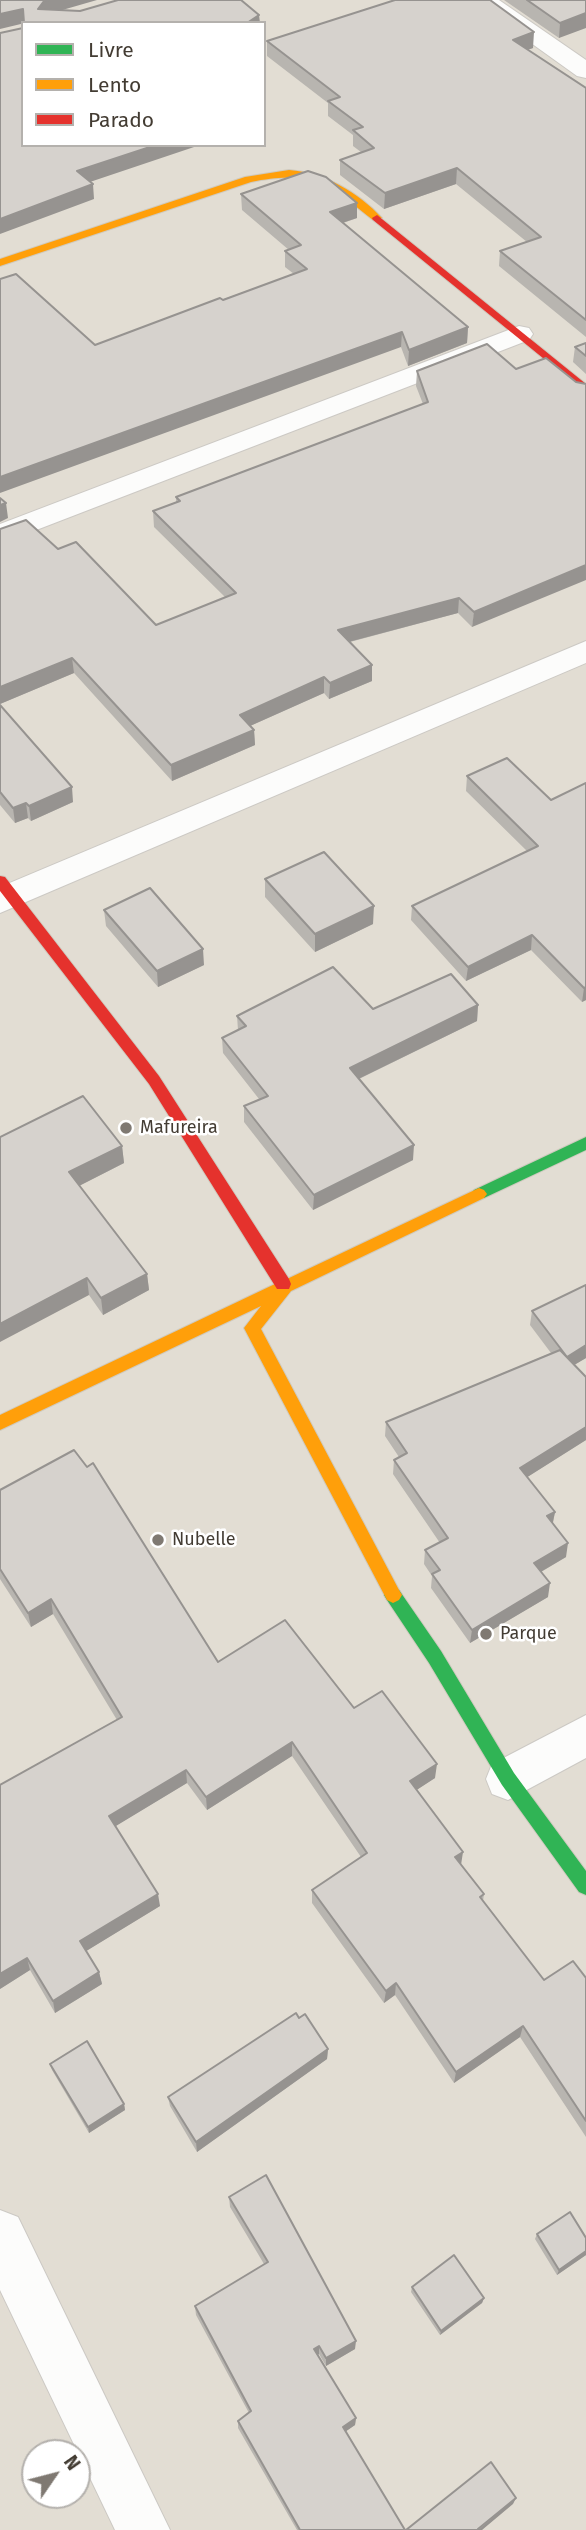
<!DOCTYPE html>
<html>
<head>
<meta charset="utf-8">
<style>
	body { margin:0 }
	#map { position:relative; width:586px; height:2530px; overflow:hidden; background:#eeebe6; font-family:"Fira Sans",sans-serif }
	canvas { display:block }
	.legend { position:absolute; left:21px; top:21px; width:245px; height:126px; box-sizing:border-box; background:#fff; border:2px solid #b4b1ad; margin:0; padding:9px 12px; list-style:none; font-size:21px; color:#433c33 }
	.legend li { display:flex; align-items:center; gap:14px; height:35px }
	.legend b { width:35px; border:2px solid #b4b1ad }
	.north { position:absolute; left:21px; top:2439px; width:70px; height:70px; box-sizing:border-box; background:#fff; border:2px solid #b4b1ad; border-radius:50%; rotate:55deg; font-size:19px; font-weight:700; line-height:28px; text-align:center; color:#433c33 }
	.north::after { content:''; display:block; margin:auto; width:24px; height:32px; background:#7f7972; clip-path:polygon(50% 0,100% 100%,50% 72%,0 100%) }
</style>
</head>
<body>
<div id="map">
<canvas width="586" height="2530"></canvas>
<ul class="legend">
<li><b style="height:9px;background:#30b455"></b>Livre</li>
<li><b style="height:9px;background:#ff9f0a"></b>Lento</li>
<li><b style="height:9px;background:#e5322d"></b>Parado</li>
</ul>
<div class="north">N</div>
</div>
<script>
const g = document.querySelector('canvas').getContext('2d');
g.lineJoin = 'round';
function fill(path, color) { g.fillStyle = color; g.fill(path, 'evenodd'); }
function strokePath(path, color, width, dash) { g.strokeStyle = color; g.lineWidth = width; g.lineCap = dash ? 'butt' : 'round'; g.setLineDash(dash || []); g.stroke(path); }
function write(font, color, halo, rows, align = 'center') {
  g.font = font + ' "Fira Sans",sans-serif'; g.lineWidth = 5; g.setLineDash([]); g.textBaseline = 'middle'; g.strokeStyle = halo; g.fillStyle = color; for (const [text, x, y, turn = 0] of rows) {
    g.save(); g.translate(x, y); g.rotate((+turn || 0) * Math.PI / 180); g.textAlign = isNaN(turn) ? turn : align; if (halo) g.strokeText(text, 0, 0); g.fillText(text, 0, 0); g.restore();
  }
}
fill(new Path2D(`
	M0,0H586V2530H0ZM23,23H264V145H23ZM35,2453H77V2495H35Z`), '#e2ddd3');
const street = new Path2D(`
	M471,0H499L586,60V78L577,76Z
	M519,326L529,328L533,334L529,340L0,544V524Z
	M586,641V663L0,913V887Z
	M586,1715V1758L508,1800L492,1794L486,1779L492,1764Z
	M0,2210L18,2217L170,2530H115L0,2290Z`);
const fast = new Path2D(`
	M586,1137V1150L484,1198H474L471,1194L474,1190Z
	M393,1587L399,1590L441,1651L514,1773L586,1871V1895L579,1892L502,1785L429,1663L387,1600L384,1595L387,1590Z`);
const slow = new Path2D(`
	M289,170C325,173 358,192 382,218L373,220C328,184 310,170 251,182L0,266V259L245,177Z
	M479,1188L484,1190L487,1194L484,1198L291,1291L261,1329L399,1590L402,1595L399,1600L393,1603L387,1600L244,1328L261,1306L0,1430V1415L275,1284L277,1279H287Z`);
const jam = new Path2D(`
	M377,215L586,384V393L373,220L372,218Z
	M0,876L5,877L159,1076L289,1279L291,1284L289,1289H277L149,1084L0,891Z`);
strokePath(street, '#ccc9c4', 2);
strokePath(fast, '#cfcabe', 2);
strokePath(slow, '#cfcabe', 2);
strokePath(jam, '#cfcabe', 2);
fill(street, '#fcfcfb');
fill(fast, '#30b455');
fill(slow, '#ff9f0a');
fill(jam, '#e5322d');
fill(new Path2D(`
	M392,0H490L533,48L527,50L586,88V337L499,266L500,251L527,242L456,184L384,209L340,175V160L361,152L353,146V135L328,116V103L267,56V41L393,1Z
	M504,0H586L559,38Z
	M241,194L357,203V218L343,223L468,327L467,343L408,366L401,347L95,345L294,274L285,267V251L289,250L242,210Z
	M586,343V374L573,362L575,347Z
	M516,369L472,627L458,613L350,642L372,681L329,699L324,693L250,726L254,730L255,745L172,781L74,673L0,704V529L58,549L156,625L225,597L154,527L153,511L176,502V497L423,404L416,386L417,371Z
	M0,705L73,802L31,821L28,818L15,823L0,805Z
	M467,776L551,800L586,783V1000L582,1002L531,950L466,981L411,920L412,906L527,851L466,791Z
	M265,879L373,924L315,952L265,897Z
	M104,910L204,965L158,987L106,926Z
	M478,1005L477,1021L359,1079L413,1160L313,1210L244,1122V1106L259,1099L223,1053L222,1038L238,1030L237,1016Z
	M0,1137L122,1146L124,1163L79,1186L147,1274L149,1290L103,1315L89,1295Z
	M586,1285V1358L574,1365L586,1377V1440L527,1477L555,1512L553,1523L566,1557L541,1572L548,1597L470,1643L431,1588L432,1576L424,1564L425,1550L440,1543L393,1474L394,1460L399,1457L385,1436L386,1422L551,1353L530,1325L532,1311Z
	M0,1490L218,1662L354,1708L435,1778L416,1790L461,1865L484,1894L483,1901L544,1980L586,1978V2137L520,2037L454,2083L395,1995L384,2003L312,1903V1890L361,1857L292,1756L207,1810L187,1783L115,1826L160,1906L86,1951L99,1972L102,1984L55,2013L30,1970L0,1989L117,1720L53,1614L31,1627L0,1579Z
	M299,2018L328,2049L327,2059L197,2152L170,2106L168,2097Z
	M50,2064L124,2104L125,2110L89,2133L52,2070Z
	M229,2197L355,2349L326,2366L319,2354L318,2355L356,2418L355,2425L346,2431L405,2530H297L238,2428V2421L249,2413L196,2315L195,2306L264,2264L230,2207Z
	M537,2234L586,2238V2255L557,2275L535,2239Z
	M412,2287L484,2298L482,2303L440,2335L411,2292Z`), '#b8b5b0');
fill(new Path2D(`
	M49,0H97L45,15L38,9L44,1Z
	M23,9L25,23L0,29V14Z
	M586,13V28L559,38L560,23Z
	M259,15L260,23H247Z
	M534,32L533,48L512,55L513,40Z
	M156,145H200L78,186L77,171Z
	M457,168L456,184L384,209L385,193Z
	M93,184L94,199L0,234V219Z
	M357,203V218L330,227V212Z
	M468,327L467,343L408,366L409,350Z
	M402,332L401,347L0,493V477Z
	M6,503L8,518L0,522V505Z
	M586,565V580L472,627L474,612Z
	M459,598L458,613L337,645L338,630Z
	M72,658L74,673L0,704V687Z
	M372,665V681L329,699L330,683Z
	M324,677V693L241,730L240,715Z
	M254,730L255,745L172,781L171,765Z
	M72,787L73,802L31,821L29,806Z
	M26,803L28,818L15,823L13,808Z
	M374,906L373,924L315,952V934Z
	M532,935L531,950L466,981L468,967Z
	M203,949L204,965L158,987L157,971Z
	M586,987V1000L582,1002L584,988Z
	M478,1005L477,1021L350,1083V1068Z
	M414,1145L413,1160L313,1210L314,1195Z
	M122,1146L124,1163L71,1190L69,1172Z
	M147,1274L149,1290L103,1315L101,1298Z
	M87,1278L89,1295L0,1342V1324Z
	M586,1345V1358L564,1371L567,1357Z
	M586,1427V1440L518,1483L520,1468Z
	M555,1512L552,1526L547,1516Z
	M568,1543L566,1557L532,1577L534,1563Z
	M550,1583L548,1597L470,1643L472,1630Z
	M51,1599L53,1614L31,1627L28,1613Z
	M292,1742V1756L207,1810L206,1797Z
	M437,1764L435,1778L409,1795L410,1781Z
	M186,1770L187,1783L111,1829L109,1816Z
	M463,1852L461,1865L455,1857Z
	M158,1894L160,1906L83,1953L80,1941Z
	M27,1958L30,1970L0,1989V1974Z
	M99,1972L102,1984L55,2013L53,2001Z
	M396,1983L395,1995L384,2003L386,1991Z
	M523,2026L520,2037L454,2083L456,2072Z
	M328,2049L327,2059L197,2152L196,2142Z
	M124,2104L125,2110L89,2133L88,2127Z
	M586,2251V2255L557,2275L559,2270Z
	M484,2298L482,2303L440,2335L441,2331Z
	M356,2341L355,2349L326,2366V2358Z
	M319,2346V2354L314,2357V2349Z
	M356,2418L355,2425L342,2434L343,2427Z
	M516,2498L513,2504L482,2530H478Z`), '#969390');
const building = new Path2D(`
	M0,0H49L44,1L38,9L80,11L118,0H241L259,15L247,23H24L23,9L0,14Z
	M395,0H490L534,32L513,40L586,88V320L500,251L541,237L457,168L385,193L340,160L374,148L353,130L363,127L328,101L340,97L267,41Z
	M527,0H586V13L560,23Z
	M23,28V145H156L77,171L93,184L0,219V33Z
	M308,171L326,177L357,203L330,212L468,327L409,350L402,332L0,477V279L16,274L95,345L220,298L223,300L307,269L285,251L301,245L241,194Z
	M586,343V356L575,347Z
	M487,344L516,369L546,358L576,382L586,384V565L474,612L459,598L338,630L372,665L330,683L324,677L240,715L254,730L171,765L72,658L0,687V529L26,520L58,549L76,542L156,625L236,593L153,511L180,501L176,497L428,402L417,371Z
	M0,498L6,503L0,505Z
	M0,705L72,787L29,806L26,803L13,808L0,792Z
	M507,758L551,800L586,783V987L584,988L532,935L468,967L412,906L538,846L467,776Z
	M324,852L374,906L315,934L265,879Z
	M150,888L203,949L157,971L104,910Z
	M333,967L373,1009L451,974L478,1005L350,1068L414,1145L314,1195L244,1106L268,1096L222,1038L246,1026L237,1016Z
	M83,1096L122,1146L69,1172L147,1274L101,1298L87,1278L0,1324V1137Z
	M586,1285V1345L567,1357L532,1311Z
	M560,1350L586,1377V1427L520,1468L555,1512L547,1516L568,1543L534,1563L550,1583L472,1630L432,1574L440,1570L425,1550L448,1538L394,1460L407,1453L386,1422Z
	M74,1450L87,1467L93,1463L218,1662L285,1620L354,1708L382,1691L437,1764L410,1781L463,1852L455,1857L484,1894L480,1897L544,1980L573,1961L586,1978V2121L523,2026L456,2072L396,1983L386,1991L312,1890L367,1853L292,1742L206,1797L186,1770L109,1816L158,1894L80,1941L99,1972L53,2001L27,1958L0,1974V1785L122,1717L51,1599L28,1613L0,1569V1490Z
	M296,2013L299,2018L305,2014L328,2049L196,2142L168,2097Z
	M87,2041L124,2104L88,2127L50,2064Z
	M266,2175L356,2341L326,2358L319,2346L314,2349L356,2418L343,2427L405,2530H300L238,2421L251,2411L195,2306L268,2262L229,2197Z
	M570,2212L586,2238V2251L559,2270L537,2234Z
	M454,2255L484,2298L441,2331L412,2287Z
	M491,2462L516,2498L478,2529L479,2530H406Z`);
fill(building, '#d6d2cd');
strokePath(building, '#969390', 2);
for (const [x, y, r, color] of [
	[126,1128,7,"#7f7972"],
	[158,1540,7,"#7f7972"],
	[486,1634,7,"#7f7972"]
]) { const dot = new Path2D(); dot.arc(x, y, r, 0, 2 * Math.PI); g.fillStyle = color; g.fill(dot); strokePath(dot, '#fff', 2.5); }
write('18px', '#433c33', '#fff', [
	["Mafureira",140,1128],
	["Nubelle",172,1540],
	["Parque",500,1634]
], 'left');
</script>
</body>
</html>
